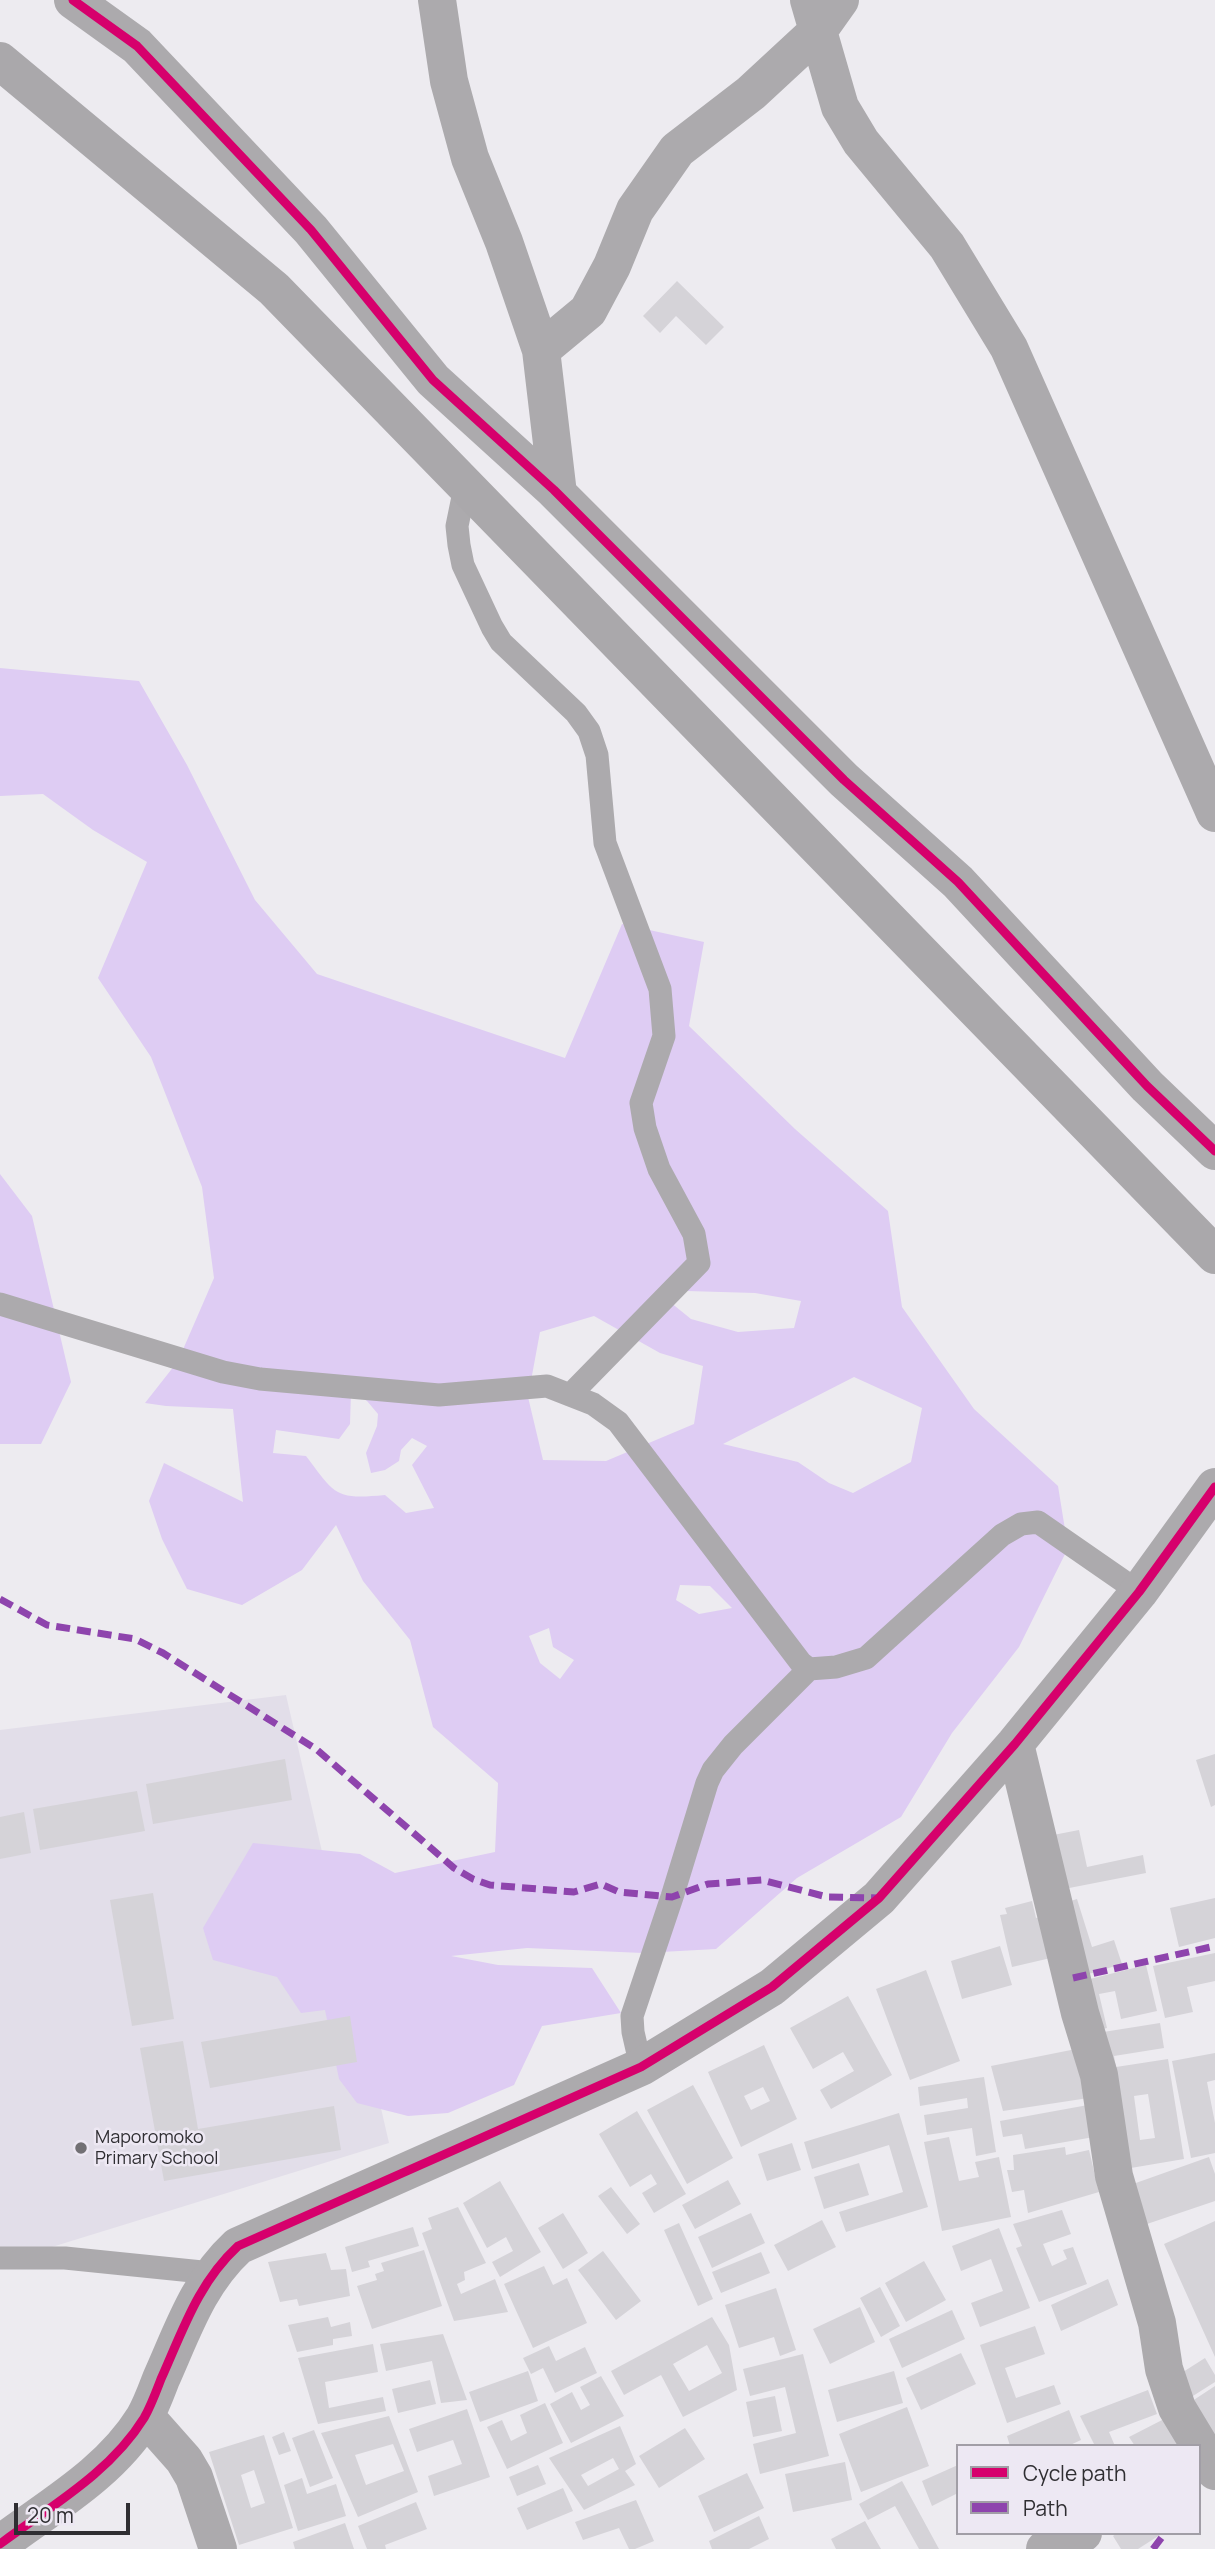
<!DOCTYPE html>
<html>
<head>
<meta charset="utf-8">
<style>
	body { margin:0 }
	#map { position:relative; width:1215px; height:2549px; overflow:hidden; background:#edebf0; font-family:Manrope,sans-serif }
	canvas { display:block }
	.legend { position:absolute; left:956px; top:2444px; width:245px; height:91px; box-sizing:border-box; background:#ede8f3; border:2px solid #a19ea6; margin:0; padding:9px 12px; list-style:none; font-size:21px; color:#2f2e32 }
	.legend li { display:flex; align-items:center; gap:14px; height:35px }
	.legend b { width:35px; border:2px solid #a19ea6 }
	.scale { position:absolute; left:14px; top:2503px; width:116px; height:32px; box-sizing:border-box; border:4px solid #2f2e32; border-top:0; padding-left:9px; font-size:21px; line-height:24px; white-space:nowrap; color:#2f2e32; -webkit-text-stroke:5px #ede8f3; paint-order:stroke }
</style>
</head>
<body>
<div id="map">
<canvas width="1215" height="2549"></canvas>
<ul class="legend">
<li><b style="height:9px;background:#d6006c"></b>Cycle path</li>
<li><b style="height:9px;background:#8e44ad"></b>Path</li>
</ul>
<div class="scale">20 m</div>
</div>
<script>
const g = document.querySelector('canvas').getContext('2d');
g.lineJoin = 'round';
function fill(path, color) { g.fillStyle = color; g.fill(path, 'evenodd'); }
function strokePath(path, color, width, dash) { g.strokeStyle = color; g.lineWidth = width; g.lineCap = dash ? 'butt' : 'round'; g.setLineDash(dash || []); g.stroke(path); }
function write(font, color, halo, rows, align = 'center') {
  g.font = font + ' Manrope,sans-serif'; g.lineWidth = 5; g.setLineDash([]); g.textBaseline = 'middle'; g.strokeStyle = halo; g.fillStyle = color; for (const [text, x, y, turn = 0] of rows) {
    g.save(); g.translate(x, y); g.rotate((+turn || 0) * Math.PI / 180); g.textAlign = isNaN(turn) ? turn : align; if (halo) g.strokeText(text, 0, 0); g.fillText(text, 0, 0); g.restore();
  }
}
fill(new Path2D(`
	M286,1695L389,2143L0,2263V1730Z`), '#e2dee9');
fill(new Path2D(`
	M0,668L139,681L187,765L255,900L317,974L565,1058L622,924L704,942L689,1026L795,1129L888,1211L902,1307L974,1409L1058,1486L1068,1548L1019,1647L952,1733L901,1817L797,1878L716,1949L643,1953L527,1948L451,1956L498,1965L592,1968L621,2013L542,2026L514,2085L448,2113L408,2116L357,2103L339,2079L325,2010L301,2013L277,1977L213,1960L203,1928L253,1843L360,1854L395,1873L495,1852L498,1783L433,1727L410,1640L363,1581L336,1525L302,1570L242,1605L187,1589L162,1539L149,1501L164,1463L243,1502L233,1409L166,1406L145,1403L178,1361L214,1278L202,1187L151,1057L98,978L147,862L93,830L43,794L0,796ZM687,1291L755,1293L801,1301L794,1328L738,1332L691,1319L670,1302ZM594,1316L660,1353L703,1366L694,1424L606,1461L543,1460L528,1397L540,1332ZM854,1377L922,1408L911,1462L853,1493L829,1483L798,1462L723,1444ZM351,1391L367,1401L378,1414L377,1426L366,1453L371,1473L385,1470L399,1461L401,1450L412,1438L427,1446L412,1465L434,1508L406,1513L385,1495C334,1500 335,1494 306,1456L273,1453L276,1430L339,1439L350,1424ZM680,1585L710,1586L732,1608L699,1614L676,1600ZM549,1628L553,1647L574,1660L560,1679L540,1663L529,1636Z
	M0,1174L32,1216L71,1382L41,1444H0Z`), '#deccf3');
fill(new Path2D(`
	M677,281L724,327L706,345L676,316L660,333L643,316Z
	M1215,1754V1805L1211,1807L1196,1760Z
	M285,1759L292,1800L153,1824L146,1784Z
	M137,1791L145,1831L40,1850L33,1809Z
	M24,1812L31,1853L0,1859V1817Z
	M1079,1830L1087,1867L1143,1855L1146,1873L1059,1890L1048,1836Z
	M153,1893L174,2019L132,2026L110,1900Z
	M1215,1898V1938L1179,1947L1170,1908Z
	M1077,1899L1092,1947L1114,1940L1122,1964L1079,1977L1058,1905Z
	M1032,1901L1036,1918L1045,1916L1055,1957L1012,1967L1000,1915L1007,1914L1005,1908Z
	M1000,1946L1012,1985L962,1999L951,1961Z
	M1215,1953V1981L1187,1987L1193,2012L1165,2018L1153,1966Z
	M1146,1965L1157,2011L1121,2019L1115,1991L1099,1994L1107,2028L1095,2031L1082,1981Z
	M926,1970L960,2061L910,2080L876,1989Z
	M848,1996L892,2075L831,2109L820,2090L854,2071L843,2052L813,2069L790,2028Z
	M350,2016L357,2062L210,2088L201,2042Z
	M1160,2023L1164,2048L1114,2056L1116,2067L1168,2059L1184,2159L1119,2170L1097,2033ZM1148,2094L1155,2138L1140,2140L1134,2096Z
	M183,2041L198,2129L334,2106L341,2150L164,2181L140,2048Z
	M764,2045L797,2119L741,2147L708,2072ZM763,2087L770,2101L751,2110L744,2096Z
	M1086,2047L1095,2097L1003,2111L991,2066Z
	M1215,2053V2080L1207,2082L1215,2123V2153L1191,2158L1172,2061Z
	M984,2077L996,2152L976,2156L972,2128L927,2135L924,2115L968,2108L967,2098L920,2106L918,2087Z
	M693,2085L733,2158L687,2184L647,2110Z
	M1088,2105L1094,2137L1025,2149L1022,2134L1003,2137L1000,2121Z
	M637,2111L686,2194L654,2213L642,2193L657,2184L651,2174L630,2187L599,2134Z
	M899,2113L928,2207L846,2232L839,2212L903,2192L889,2145L812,2169L804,2142Z
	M949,2137L959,2181L979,2177L975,2162L999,2157L1011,2217L942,2231L924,2142Z
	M792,2143L801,2170L767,2181L758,2154Z
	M1065,2147L1066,2155L1089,2150L1099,2192L1028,2213L1024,2190L1012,2192L1007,2170H1014L1013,2155Z
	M1209,2157L1215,2174V2201L1147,2224L1133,2184Z
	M859,2163L869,2195L824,2209L814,2177Z
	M728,2180L741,2204L695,2229L682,2205Z
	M500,2181L541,2252L500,2277L492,2262L513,2251L506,2237L487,2248L463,2203Z
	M611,2187L640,2224L627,2234L598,2196Z
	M458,2207L486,2263L464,2272L465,2280L457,2284L461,2294L495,2279L508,2312L454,2321L422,2233L432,2229L428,2218Z
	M1062,2210L1071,2234L1043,2244L1052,2266L1067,2259L1063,2250L1073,2247L1087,2284L1039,2302L1016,2248L1022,2246L1013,2224Z
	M563,2213L588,2253L563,2269L538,2228Z
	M751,2213L765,2243L712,2268L698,2237Z
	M822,2220L836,2247L788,2271L774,2245Z
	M1215,2221V2357L1164,2244Z
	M679,2223L713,2299L698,2306L664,2230Z
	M413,2227L419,2246L368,2261L370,2267L352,2272L345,2247Z
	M999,2228L1030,2308L980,2327L971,2303L1003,2291L991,2259L961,2271L952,2246Z
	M424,2250L442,2306L372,2329L357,2286L377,2280L375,2274L384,2271L381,2263Z
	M603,2251L641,2301L616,2320L578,2270Z
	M761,2252L770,2273L721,2293L712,2272Z
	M326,2253L331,2270L346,2269L350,2296L299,2306L297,2299L280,2302L268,2262Z
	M924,2261L946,2300L906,2322L885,2283Z
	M544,2266L553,2285L567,2278L587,2323L533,2348L504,2284Z
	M1108,2279L1118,2305L1061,2331L1051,2305Z
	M880,2287L900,2326L881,2337L860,2298Z
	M776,2288L796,2350L780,2356L774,2337L739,2348L725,2305Z
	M860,2307L875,2342L830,2364L813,2329Z
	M952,2310L965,2339L902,2368L889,2339Z
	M328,2317L331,2327L350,2322L352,2336L333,2339V2345L297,2352L288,2325Z
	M712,2317L729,2345L737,2390L683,2417L661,2375L624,2395L611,2371ZM707,2345L722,2373L689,2391L673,2364Z
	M1035,2326L1045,2354L1005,2368L1016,2398L1054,2385L1061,2404L1007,2423L980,2345Z
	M443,2334L467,2400L441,2403L432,2361L386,2371L380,2344Z
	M373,2344L378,2372L325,2382L329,2408L383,2397L386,2411L318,2424L298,2358Z
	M549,2346L556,2361L585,2347L597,2373L555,2393L543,2368L531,2374L523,2358Z
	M961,2353L976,2384L921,2410L906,2378Z
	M803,2354L829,2456L760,2474L753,2444L796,2433L785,2387L750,2396L743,2369Z
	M1205,2358L1215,2375V2382L1185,2401L1172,2379Z
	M528,2371L538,2401L480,2422L469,2392Z
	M894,2371L903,2403L837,2422L828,2390Z
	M601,2376L624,2416L571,2443L550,2404L572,2392L581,2410L590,2405L580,2387Z
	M430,2380L436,2404L398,2413L392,2389Z
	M1215,2386V2453L1180,2409Z
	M1148,2390L1157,2414L1109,2432L1115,2446H1095L1080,2416Z
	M775,2396L782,2431L753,2437L746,2402Z
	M545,2403L563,2443L507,2469L487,2427L502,2420L511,2441L527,2433L520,2415Z
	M907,2407L929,2466L861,2492L839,2434Z
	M467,2409L490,2477L434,2496L428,2476L462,2464L453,2440L417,2452L409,2429Z
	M1069,2410L1081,2440L1068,2446H1010L1007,2436Z
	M389,2416L418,2492L358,2517L321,2433ZM393,2444L404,2471L366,2485L355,2455Z
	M1166,2418L1184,2446H1135L1129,2437Z
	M620,2426L636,2464L625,2471L635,2485L584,2510L549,2458ZM613,2458L619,2469L588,2486L581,2475Z
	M685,2428L705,2459L659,2488L639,2456Z
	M314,2430L333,2478L310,2487L292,2438Z
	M284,2432L291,2451L279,2455L272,2437Z
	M264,2435L293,2528L239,2545L209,2452ZM254,2470L265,2503L251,2508L241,2475Z
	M845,2462L852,2500L793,2512L785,2474Z
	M538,2465L546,2484L517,2496L509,2477Z
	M958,2465V2493L932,2506L922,2481Z
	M747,2473L764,2508L714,2532L698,2496Z
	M302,2478L307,2494L336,2484L346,2516L298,2531L284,2485Z
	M902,2481L939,2549H919L895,2506L868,2520L859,2504Z
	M563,2488L573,2511L527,2530L517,2508Z
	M636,2500L654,2541L635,2549H629L619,2528L583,2540L575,2522Z
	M416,2502L427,2529L385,2545L386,2549H367L358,2526Z
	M759,2516L769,2539L749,2549H712L709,2541Z
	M865,2521L881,2549H836L831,2539Z
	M345,2523L354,2549H295L293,2542Z
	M1117,2533H1163L1138,2549H1121L1113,2536Z`), '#d5d3d8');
strokePath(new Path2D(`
	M465,487L457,526L459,545L463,565L492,627L501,642L576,713L589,731L597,755L605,843L660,989L664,1036L641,1103L645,1128L659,1169L694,1234L699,1263L570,1395
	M0,1304L223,1372L260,1379L439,1395L547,1386L593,1404L618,1422L801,1663L809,1669L836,1667L866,1658L1002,1535L1021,1524L1038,1522L1139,1592
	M641,2067L633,2032L632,2016L672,1897L707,1783L713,1770L733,1745L809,1669
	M0,2258H65L212,2273`), '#acaaad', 23);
strokePath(new Path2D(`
	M73,0L137,46L311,230L433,380L554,490L844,780L958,882L1147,1086L1215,1151
	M437,0L449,81L470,158L504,242L541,350L558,494
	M809,0L840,107L861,142L947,246L1009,348L1215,813
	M541,350L588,311L612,266L635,210L677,150L751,93L818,31L840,0
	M1015,1744L1080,2013L1099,2075L1114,2176L1157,2323L1164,2369L1177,2408L1215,2471
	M145,2416L184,2460L194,2477L218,2549
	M0,2544C51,2506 110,2473 144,2418C151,2406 156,2392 161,2379C183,2330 198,2283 238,2246L641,2067L772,1987L879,1898L1015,1744L1139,1592L1215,1487
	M1045,2549L1083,2533`), '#acaaad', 38);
strokePath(new Path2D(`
	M0,61L274,289L1215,1255`), '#aaa8ab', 38);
strokePath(new Path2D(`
	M0,1599L47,1625L135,1639L163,1653L316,1749L454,1868L473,1879L490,1885L574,1892L601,1884L619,1892L672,1897L708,1884L762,1880L827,1897L879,1898
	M1073,1978L1215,1946
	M1153,2549L1165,2533`), '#8e44ad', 7, [14, 7]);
strokePath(new Path2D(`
	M73,0L137,46L311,230L433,380L554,490L844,780L958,882L1147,1086L1215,1151
	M0,2544C51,2506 110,2473 144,2418C151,2406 156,2392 161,2379C183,2330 198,2283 238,2246L641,2067L772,1987L879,1898L1015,1744L1139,1592L1215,1487`), '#d6006c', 9);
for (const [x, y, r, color] of [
	[81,2148,7,"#727074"]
]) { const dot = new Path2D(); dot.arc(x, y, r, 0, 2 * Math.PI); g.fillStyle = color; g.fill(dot); strokePath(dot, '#ede8f3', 2.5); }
write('18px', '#2f2e32', '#ede8f3', [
	["Maporomoko",95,2138],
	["Primary School",95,2159]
], 'left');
</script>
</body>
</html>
